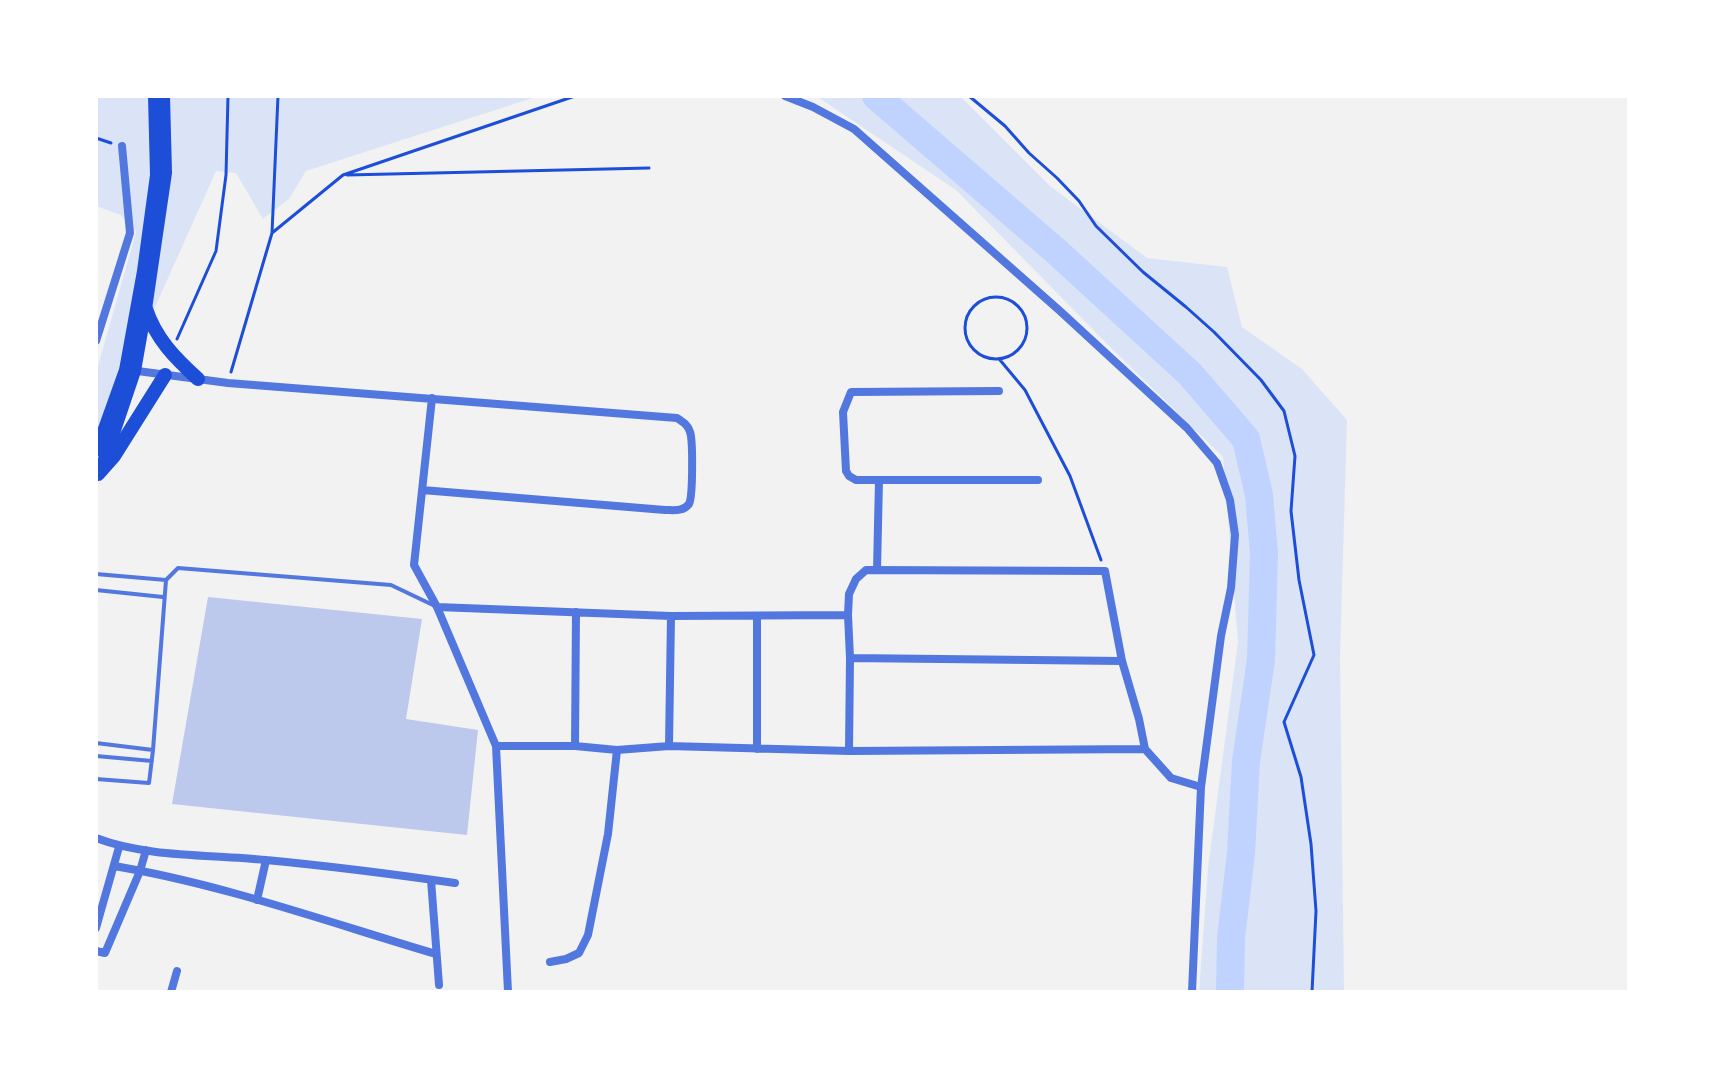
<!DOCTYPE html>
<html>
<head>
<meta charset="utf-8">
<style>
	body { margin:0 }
	#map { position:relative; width:1725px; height:1088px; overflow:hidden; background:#f2f2f2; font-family:"Noto Sans",sans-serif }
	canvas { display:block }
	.frame { position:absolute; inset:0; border:98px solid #fff; pointer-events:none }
</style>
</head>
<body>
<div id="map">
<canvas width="1725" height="1088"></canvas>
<div class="frame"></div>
</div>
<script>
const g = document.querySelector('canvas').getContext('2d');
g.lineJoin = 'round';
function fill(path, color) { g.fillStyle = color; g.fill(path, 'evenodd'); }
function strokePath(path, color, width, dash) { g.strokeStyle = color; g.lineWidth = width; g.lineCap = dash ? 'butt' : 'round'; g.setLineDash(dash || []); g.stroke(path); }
fill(new Path2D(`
	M96,96H539L306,171L289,199L263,219L236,173L216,171L96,439V373L136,232L121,215L96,206Z
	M816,96H960L1050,186L1147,258L1227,267L1242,327L1302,369L1347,420L1340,656L1344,992H1199L1208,868L1238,642L1223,457L1109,346L956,190Z`), '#dbe4f7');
strokePath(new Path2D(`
	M876,96L1057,252L1190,374L1246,439L1259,495L1264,553L1261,660L1246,761L1241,853L1231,938L1230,992`), '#bfd3fe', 28);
fill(new Path2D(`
	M208,597L422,619L406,719L478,730L467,835L172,804Z`), '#bdc9ec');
strokePath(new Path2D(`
	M969,96L1005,126L1029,153L1057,178L1079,201L1096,226L1143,272L1186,307L1214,332L1261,380L1284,411L1295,456L1291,511L1299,580L1314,655L1284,722L1301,777L1311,844L1316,911L1312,992
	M96,138L111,143
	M347,175L649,168
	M272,233L343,175L575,96
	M965 328a31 31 0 1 1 62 0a31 31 0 1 1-62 0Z
	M177,339L216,251L226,175L228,96
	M1000,360L1025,390L1070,476L1101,560
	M231,372L272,233L278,96`), '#1d4ed8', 3);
strokePath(new Path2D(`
	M96,574L166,580L178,568L391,585L435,606
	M96,590L163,597
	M96,743L153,750
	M96,756L152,761
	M96,779L149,783L153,750L166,580`), '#5277de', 4);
strokePath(new Path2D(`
	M785,96L813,107L854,129L1060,311L1187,428L1217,463L1230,500L1235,535L1231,588L1221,636L1201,787
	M96,341L130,233L122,146
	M130,370L228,383L677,418C683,422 688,425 690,432C693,440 693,497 689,504C683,512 673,510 665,510L422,490
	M999,391L851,392L843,412L846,471L849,476L856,480H1038
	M432,398L414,565L437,607L496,746L508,992
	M877,570L879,480
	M437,607L671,616L848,615
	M850,658L1122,661
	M496,746H575L617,750L669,746L849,751L1145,749
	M575,746L576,612
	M669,746L671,616
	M757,749V616
	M1145,749L1171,778L1201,787L1192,992
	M849,751L850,658L848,615L849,594L856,579L866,570L1105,571L1122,661L1139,719L1145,749
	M96,838C149,858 210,854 266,860C329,866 392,874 455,883
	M114,866C222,884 331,923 436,954
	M431,880L439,985
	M257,900L266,860
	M96,928L119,847
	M96,951L105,953L140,871L146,850
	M550,962L566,959L579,953L588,935L608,834L617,750
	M171,992L177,971`), '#5277de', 8);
strokePath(new Path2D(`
	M96,451L125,370L143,271L156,175L154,96
	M100,468L108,451L135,371L146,309L166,173L164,96`), '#1d4ed8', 12);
strokePath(new Path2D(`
	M146,309C156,339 175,358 198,379
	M98,474L114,456L165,375`), '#1d4ed8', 14);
</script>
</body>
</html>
